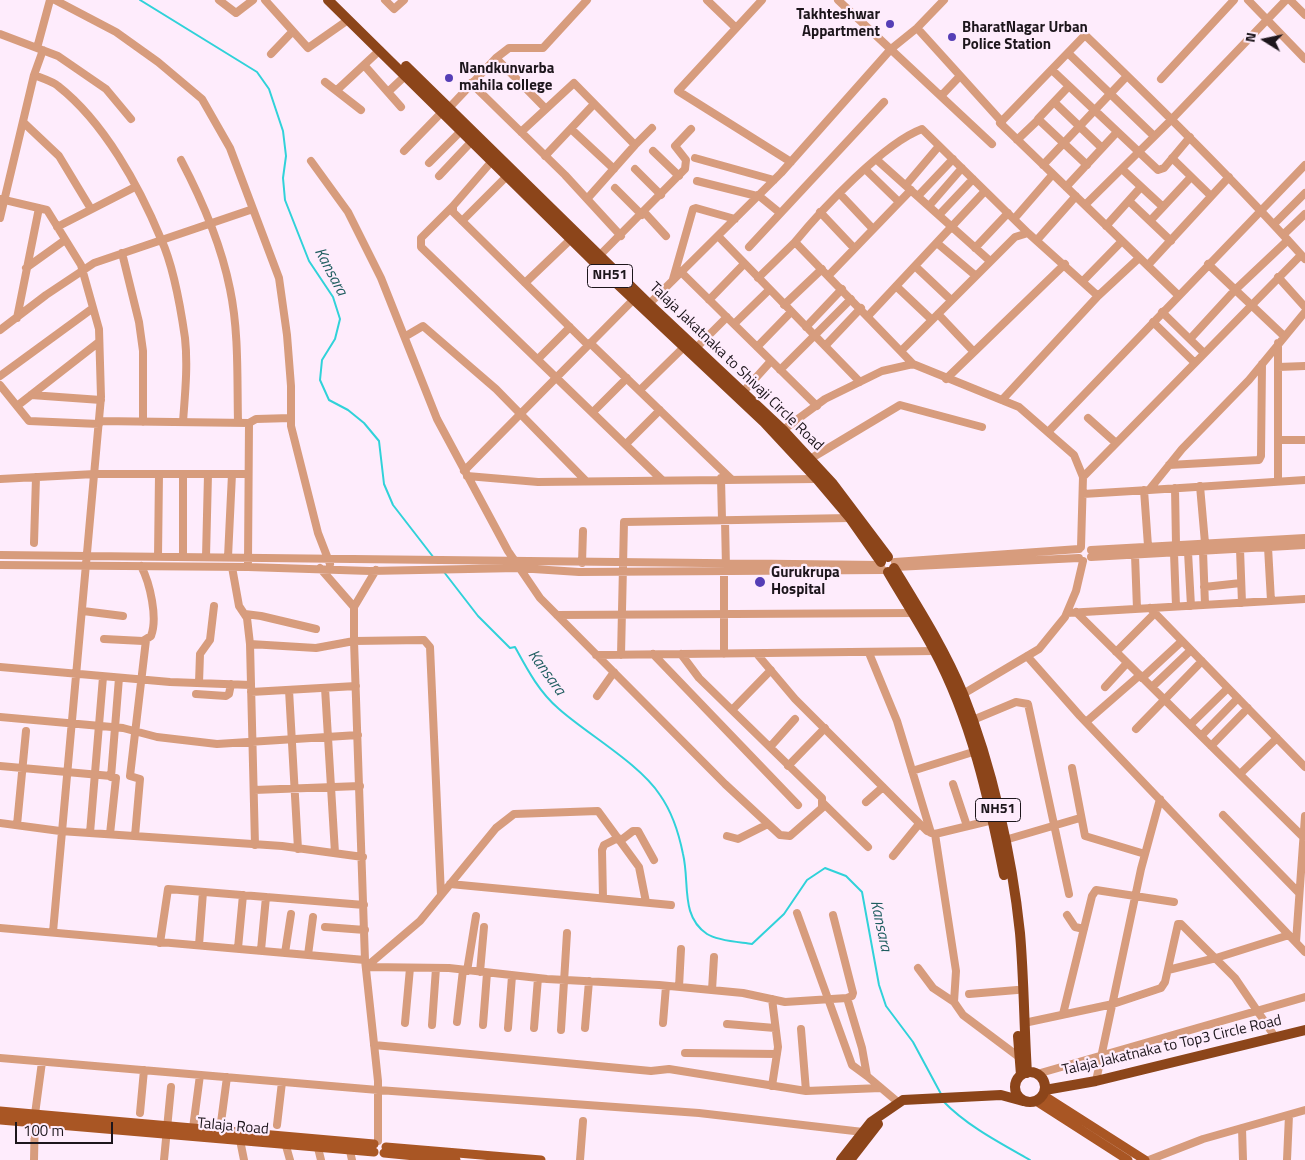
<!DOCTYPE html>
<html>
<head>
<meta charset="utf-8">
<style>
	body { margin:0 }
	#map { position:relative; width:1305px; height:1160px; overflow:hidden; background:#feecfc; font-family:"Titillium Web",sans-serif }
	canvas { display:block }
	.north { position:absolute; left:1240px; top:15px; width:50px; height:50px; -webkit-text-stroke:4px #feecfc; paint-order:stroke; rotate:280deg; font-size:14px; font-weight:700; line-height:20px; text-align:center; color:#1d161c }
	.north::after { content:''; display:block; margin:auto; width:18px; height:22px; background:#1d161c; clip-path:polygon(50% 0,100% 100%,50% 72%,0 100%) }
	.scale { position:absolute; left:15px; top:1122px; width:98px; height:22px; box-sizing:border-box; border:2px solid #1d161c; border-top:0; padding-left:6px; font-size:15px; line-height:18px; white-space:nowrap; color:#1d161c; -webkit-text-stroke:4px #feecfc; paint-order:stroke }
</style>
</head>
<body>
<div id="map">
<canvas width="1305" height="1160"></canvas>
<div class="north">N</div>
<div class="scale">100 m</div>
</div>
<script>
const g = document.querySelector('canvas').getContext('2d');
g.lineJoin = 'round';
function strokePath(path, color, width, dash) { g.strokeStyle = color; g.lineWidth = width; g.lineCap = dash ? 'butt' : 'round'; g.setLineDash(dash || []); g.stroke(path); }
function write(font, color, halo, rows, align = 'center') {
  g.font = font + ' "Titillium Web",sans-serif'; g.lineWidth = 4.5; g.setLineDash([]); g.textBaseline = 'middle'; g.strokeStyle = halo; g.fillStyle = color; for (const [text, x, y, turn = 0] of rows) {
    g.save(); g.translate(x, y); g.rotate((+turn || 0) * Math.PI / 180); g.textAlign = isNaN(turn) ? turn : align; if (halo) g.strokeText(text, 0, 0); g.fillText(text, 0, 0); g.restore();
  }
}
strokePath(new Path2D(`
	M140,0L257,72L269,89L283,131L286,156L283,178L285,200L309,261L333,297L340,319L335,339L322,360L320,380L329,400L348,410L364,423L379,441L384,484L393,505L434,558
	M444,572L478,616L510,648L515,647C527,669 539,692 559,709C587,734 640,764 660,795C672,812 679,834 683,854C690,883 680,916 707,934C718,941 739,942 752,944L784,914L807,880L825,868L846,876L862,892L879,985L886,1006L913,1042L941,1094
	M943,1101C967,1126 1000,1143 1030,1160`), '#30d2d9', 2);
strokePath(new Path2D(`
	M55,0L116,32L158,62L202,99L230,148L279,278L287,335L291,386V426L318,533L330,564
	M219,0L236,13L253,0
	M265,0L308,48L348,20
	M385,0L394,9L404,0
	M707,0L736,28
	M762,0L678,91L791,162
	M838,0L992,144
	M1248,0L1305,59
	M1290,0L1305,15
	M917,28L1002,122
	M0,34L58,56L106,89L131,119
	M37,48L50,0
	M1068,53L1154,136
	M271,54L292,32
	M496,58L546,109
	M364,65L401,107
	M1052,70L1158,170L1164,168L1190,137
	M34,75C41,78 52,81 58,86C104,122 139,186 161,239C173,265 181,310 185,338C188,366 185,394 183,422
	M1161,79L1234,0
	M325,82L361,110
	M471,83L565,175L621,236
	M1069,86L1038,119L1087,165
	M337,90L380,50
	M388,92L405,76
	M941,96L960,76
	M1054,102L1102,148
	M449,108L496,58L509,48H543L587,0
	M23,122L59,156L91,209
	M571,129L614,169
	M521,132L574,83L635,145L587,199
	M1017,140L1038,120
	M635,145L652,128
	M404,151L442,112
	M653,151L679,176
	M545,156L594,104
	M695,158L774,180
	M1172,158L1211,196
	M181,160C202,200 221,244 230,289C239,332 237,378 238,422
	M877,160L990,261
	M311,161L348,212L381,278L437,419L508,551L540,598L725,784L780,835L790,836L822,808V798L699,678L681,654
	M492,161L453,206V212L588,345
	M429,163L461,131
	M1043,165L1127,76
	M635,169L661,195
	M865,169L899,202
	M1122,169L1163,207
	M439,176L472,141
	M697,181L757,196
	M906,185L939,146
	M1066,187L1117,132
	M615,188L642,215
	M840,194L873,229
	M758,195L780,213
	M918,196L953,159
	M0,199L47,210L81,265L99,329L101,397L53,932
	M1129,201L1171,241
	M1085,205L1172,119L1286,0
	M453,206L421,238V247L661,479
	M929,206L962,168
	M644,212L666,236
	M820,212L854,248
	M939,215L973,179
	M0,218L34,75L43,50
	M1014,219L1053,174
	M462,221L507,176
	M1150,221L1191,177
	M1274,224L1305,193
	M1106,226L1141,187
	M57,227L135,187
	M1283,235L1305,214
	M718,236L860,382
	M1037,240L1076,196
	M795,242C822,209 884,143 922,129L1028,233
	M937,243L976,276
	M749,247L884,102
	M975,248L1008,213
	M122,253L139,322L143,351V422
	M600,255L685,169L686,160L675,146L691,129
	M1208,264L1284,336
	M1148,265L1229,177
	M915,266L951,300
	M26,268L65,240
	M682,273L817,406
	M829,275L911,190
	M1278,277L1305,307
	M758,278L795,242L913,364
	M673,279L693,209L696,208L735,219
	M1083,281L1122,241
	M525,283L571,239
	M896,286L932,320
	M1178,295L1000,123L1085,35C1161,108 1235,181 1305,259
	M1098,296L1139,258
	M709,300L744,264
	M784,305L822,269
	M646,307L781,173L891,49L917,28L944,0
	M1162,312L1204,353
	M938,314L974,352
	M868,316L985,191
	M17,318L39,208
	M1153,322L1194,362
	M734,324L769,290
	M806,327L842,289
	M0,330L46,295L94,263L253,209
	M406,336L423,326L496,389L586,481
	M1190,339L1235,290L1288,240
	M590,343L731,479
	M1278,343V481
	M825,346L861,308
	M757,347L791,312
	M696,348L727,317
	M902,350L1015,237L1028,233L1098,296L1002,400
	M538,359L570,327
	M1278,367L1305,366
	M780,370L851,299
	M0,376L93,308
	M946,379L1065,264
	M0,385L29,421L99,424
	M640,390L684,347
	M743,392L771,361
	M31,395L101,400
	M17,406L99,342
	M593,412L627,378
	M1088,418L1116,443
	M99,421L249,423L248,562
	M249,423L256,419L291,418
	M783,430L825,399L882,371L913,364L1019,407L1074,455L1083,477L1081,547
	M1048,432L1305,165
	M1278,440H1305
	M626,444L660,410
	M810,459L900,405L982,427
	M1169,465L1259,460L1261,456L1262,364
	M464,471L636,297
	M183,474V557
	M467,476L538,482L817,479
	M1083,477L1301,255
	M721,478L722,520
	M0,479L95,474H248
	M1200,486L1205,543
	M1175,488L1176,545
	M1144,490L1148,546
	M1149,490L1305,480
	M1083,494L1149,490L1182,449L1249,380L1305,312
	M725,520L726,568
	M34,543L36,477
	M1268,547L1271,601
	M1240,549L1242,603
	M1091,550L1305,538
	M1203,551L1205,605
	M1188,552L1191,606
	M1174,553L1176,606
	M0,555C294,559 587,561 881,565
	M1135,555L1137,609
	M158,557L159,474
	M206,557L208,474
	M228,557L232,474
	M1091,557L1305,545
	M895,562L1079,549
	M582,563L583,531
	M0,565L248,567L370,571L518,568L579,572L883,570
	M232,567L239,606L247,618L250,644L255,845
	M895,567L1079,558
	M320,568L354,607
	M376,570L354,607V641L365,960L378,1081V1141
	M1204,587L1241,583
	M1150,608L1305,767
	M83,611L123,616
	M1076,612L1303,837
	M1067,613L1305,599
	M245,614L261,616L316,629
	M557,615L913,613
	M104,639L143,641L151,636C158,618 150,583 141,566
	M250,644L316,648L354,641L424,640L430,647L441,895
	M1116,652L1155,613
	M869,653L897,721L931,833
	M653,654L798,805
	M724,654V571
	M757,654L795,699L927,831L935,834L993,820
	M596,655L935,651
	M621,655L624,522L850,518
	M1027,656L1080,716L1305,952
	M0,667L170,682L251,685
	M1142,678L1182,641
	M199,683L200,654L210,640L214,606
	M1105,687L1127,663
	M1152,687L1191,650
	M325,688L335,853
	M289,690L298,849
	M251,692L356,686
	M196,694L226,696L229,694L231,684
	M963,694L1039,649L1065,617L1076,591L1083,561
	M597,696L614,672
	M732,710L771,670
	M0,717L123,728L157,737L217,744L358,735
	M968,722L1016,702L1028,704L1069,894
	M1086,722L1140,675
	M1190,725L1228,688
	M1136,729L1202,661
	M1201,736L1238,698
	M1211,746L1248,708
	M770,747L795,719
	M0,766L111,776
	M788,766L825,728
	M1072,768L1085,836L1145,854
	M912,771L973,752
	M1240,774L1277,738
	M953,784L967,826
	M254,790L360,786
	M866,802L883,787
	M823,803L868,847
	M1223,815L1299,893
	M0,823L60,831L282,846L363,857
	M17,825L26,731
	M90,833L103,677
	M110,834L116,778L111,777L119,678
	M935,834L956,971L954,1002L963,1015L1019,1057
	M135,836L140,779L130,776L146,640
	M727,836L738,839L768,824
	M1005,840L1080,818
	M620,841L633,831H638L654,860
	M893,856L919,824
	M450,884L671,905
	M603,898L602,850L604,845L618,838
	M646,902L639,867L598,811L514,814L496,828L420,921L366,967L449,968L547,979L659,985L743,993L785,1002L847,998L852,996L853,993L833,915
	M797,913L852,1065L867,1076
	M1067,915L1075,927L1084,929
	M325,927L365,930
	M0,928L365,960
	M1296,942L1305,816
	M160,943L168,889L364,905
	M199,945L203,892
	M238,948L243,895
	M261,950L266,897
	M285,953L291,914
	M308,955L313,917
	M918,968L933,988L954,1002
	M1168,970L1216,958L1289,935
	M467,971L476,916
	M480,972L484,927
	M679,987L681,949
	M712,990L714,957
	M969,994L1017,990
	M847,998L862,1048L867,1076L899,1103
	M772,999L778,1047L772,1086
	M1063,1014L1092,896L1096,890L1174,902
	M457,1022L463,970
	M405,1023L410,968
	M663,1023L666,986
	M1024,1023L1113,1004L1161,988L1165,982L1178,924H1181L1235,978L1275,1037
	M727,1024L775,1028
	M432,1025L436,968
	M483,1025L487,973
	M508,1028L512,976
	M534,1028L538,978
	M585,1028L589,981
	M801,1029L806,1091
	M561,1030L567,933
	M374,1045L651,1071L669,1069L806,1091L881,1088
	M685,1053L777,1054
	M0,1058L378,1090L699,1113L863,1132
	M1037,1074L1305,997
	M1096,1081L1141,869L1160,799
	M140,1113L144,1070
	M277,1125L282,1082
	M193,1128L200,1075
	M1242,1128L1243,1160
	M220,1130L227,1077
	M239,1135L244,1160
	M286,1146L290,1160
	M318,1148L321,1160
	M350,1151L352,1160
	M34,1160L35,1114L42,1062
	M164,1160L171,1087
	M580,1160L583,1121
	M1149,1160L1203,1139L1305,1110
	M1287,1160L1289,1115`), '#d79c7d', 8);
strokePath(new Path2D(`
	M1043,1095L1145,1160
	M1036,1101L1128,1160
	M0,1111L374,1144
	M0,1120L374,1152
	M386,1147L541,1160
	M384,1153L456,1160`), '#a95624', 9);
strokePath(new Path2D(`
	M328,0L593,261L764,422L817,479L850,518L881,562
	M406,66L649,304L783,430L833,484L888,557
	M894,568C919,609 945,650 963,694C992,766 1012,856 1020,933C1024,979 1024,1026 1027,1073
	M888,572C903,598 920,623 934,650C971,719 989,799 1004,875
	M1018,1036L1021,1075
	M1015 1087a15 15 0 1 1 30 0a15 15 0 1 1-30 0Z
	M1045,1090L1096,1081L1305,1030
	M841,1160L871,1122L903,1100L1001,1095L1023,1101
	M850,1160L878,1124`), '#8c451a', 10);
for (const [x, y, r, color] of [
	[890,24,5,"#553eb6"],
	[952,37,5,"#553eb6"],
	[449,78,5,"#553eb6"],
	[760,582,6,"#553eb6"]
]) { const dot = new Path2D(); dot.arc(x, y, r, 0, 2 * Math.PI); g.fillStyle = color; g.fill(dot); strokePath(dot, '#feecfc', 2); }
for (const [x, y, w] of [
	[610,276,45],
	[998,810,45]
]) { const box = new Path2D(); box.roundRect(x - w / 2, y - 11.5, w, 23, 4); g.fillStyle = '#feecfc'; g.fill(box); strokePath(box, '#1d161c', 1); }
write('bold 14px', '#1d161c', null, [
	["NH51",610,276],
	["NH51",998,810]
]);
write('bold 15px', '#1d161c', '#feecfc', [
	["Takhteshwar",880,15,"right"],
	["Appartment",880,32,"right"],
	["BharatNagar Urban",962,28],
	["Police Station",962,45],
	["Nandkunvarba",459,69],
	["mahila college",459,86],
	["Gurukrupa",771,573],
	["Hospital",771,590]
], 'left');
write('15px', '#1d161c', '#feecfc', [
	["Talaja Jakatnaka to Shivaji Circle Road",736,367,44],
	["Talaja Jakatnaka to Top3 Circle Road",1172,1046,-13],
	["Talaja Road",233,1127,5]
]);
write('italic 16px', '#1f5d60', '#feecfc', [
	["Kansara",330,272,62],
	["Kansara",546,673,54],
	["Kansara",880,926,78]
]);
</script>
</body>
</html>
